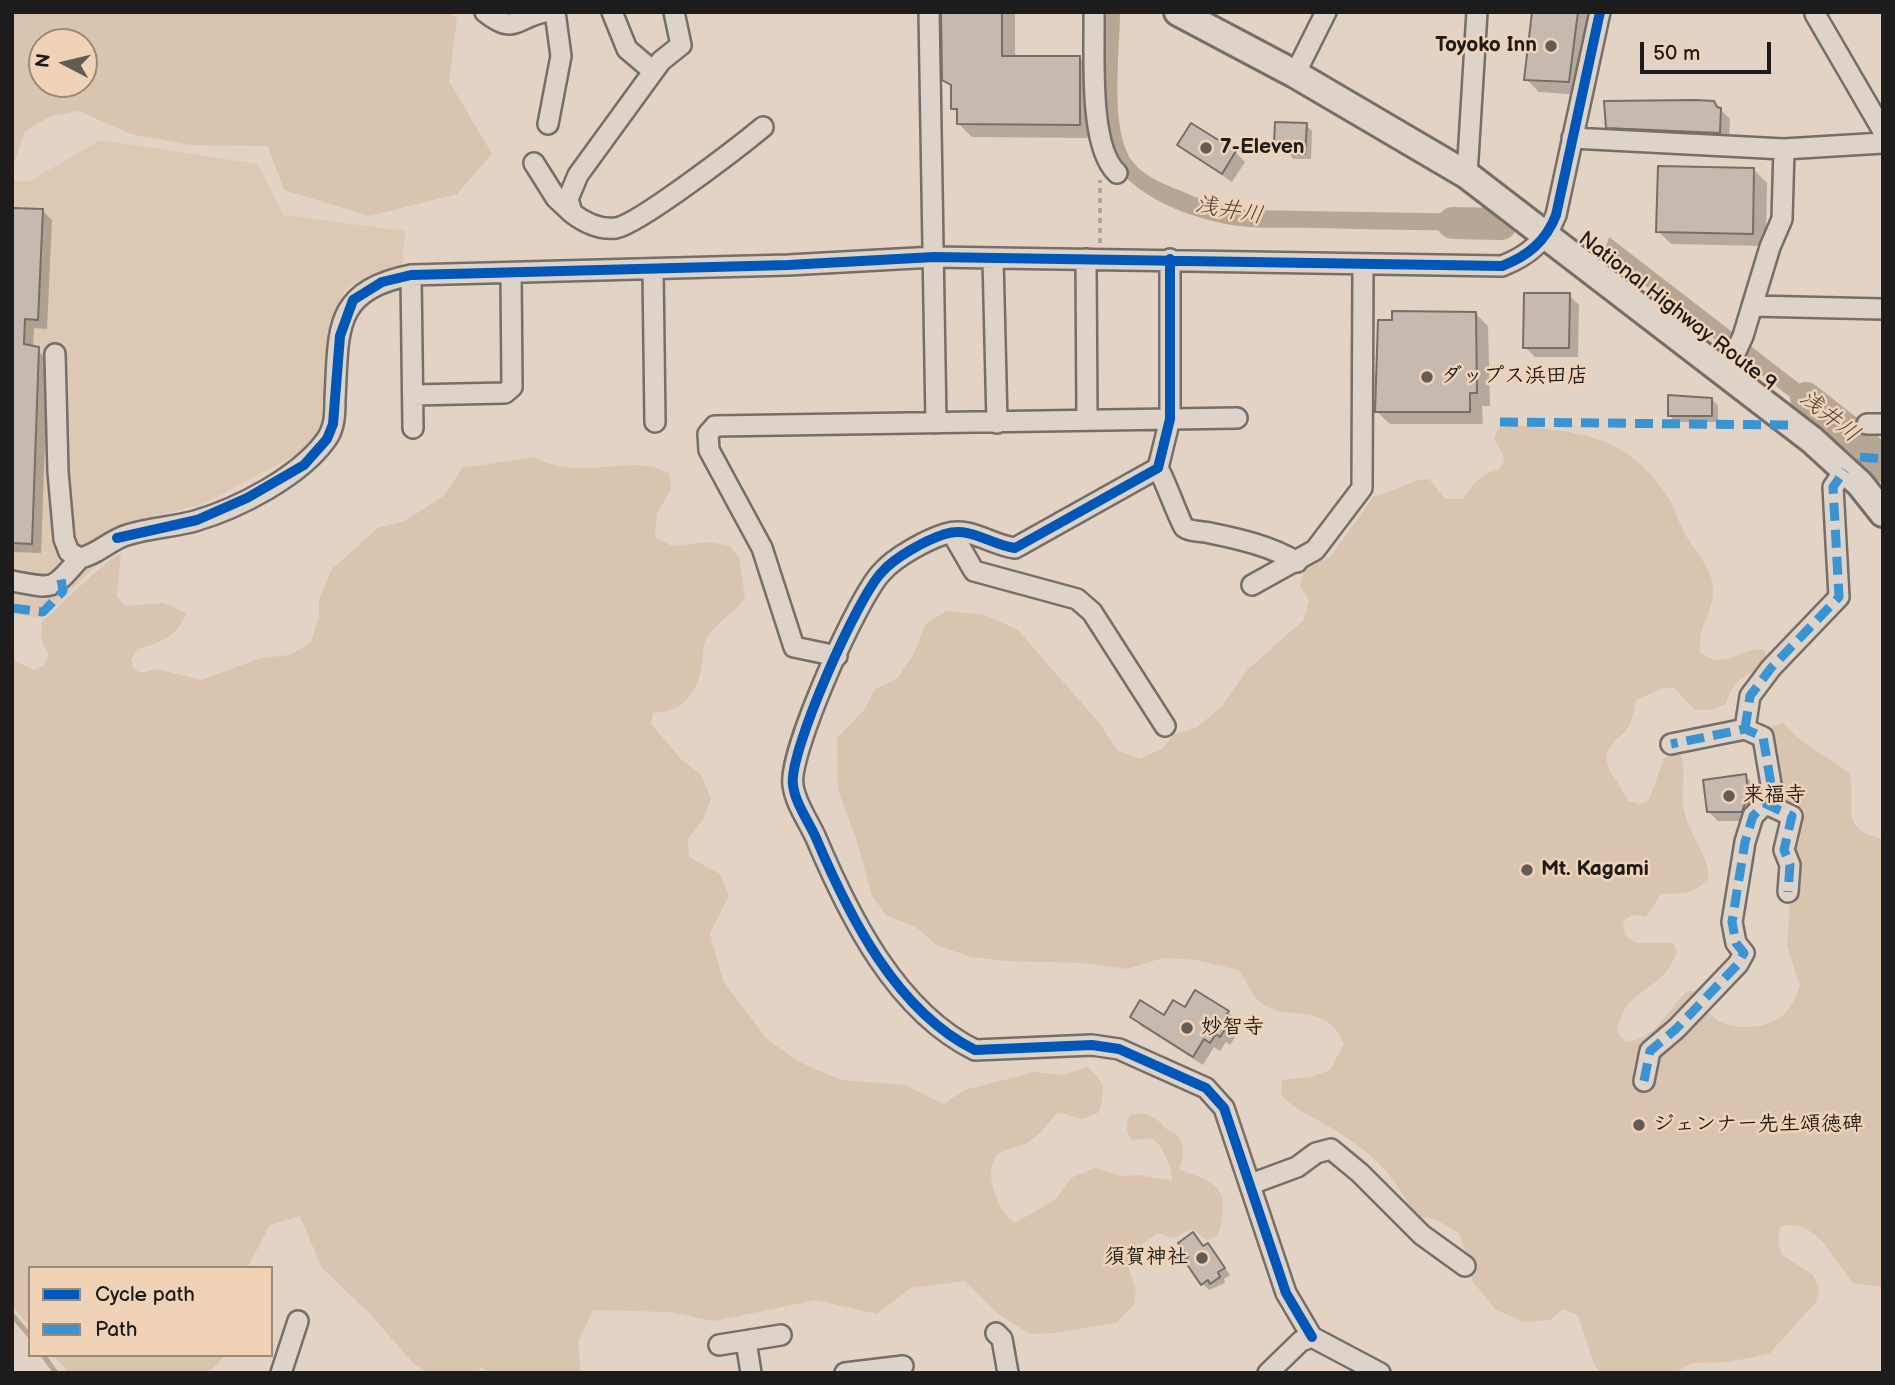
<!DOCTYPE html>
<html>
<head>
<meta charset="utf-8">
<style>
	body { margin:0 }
	#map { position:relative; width:1895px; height:1385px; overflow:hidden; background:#e3d3c4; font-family:"Balsamiq Sans",sans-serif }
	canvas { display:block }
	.frame { position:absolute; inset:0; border:14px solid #1c1c1c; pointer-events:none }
	.legend { position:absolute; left:28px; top:1266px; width:245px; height:91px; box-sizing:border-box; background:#f0d3b7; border:2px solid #9b8a79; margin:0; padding:9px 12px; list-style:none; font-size:21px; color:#1c1c1c }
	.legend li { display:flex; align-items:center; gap:14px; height:35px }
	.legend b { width:35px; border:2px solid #9b8a79 }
	.north { position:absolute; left:28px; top:28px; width:70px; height:70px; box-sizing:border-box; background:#f0d3b7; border:2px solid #9b8a79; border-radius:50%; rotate:277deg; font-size:19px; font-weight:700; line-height:28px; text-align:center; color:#1c1c1c }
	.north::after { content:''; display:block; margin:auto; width:24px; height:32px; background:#625c57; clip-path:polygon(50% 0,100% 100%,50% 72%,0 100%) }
	.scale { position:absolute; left:1640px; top:42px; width:131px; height:32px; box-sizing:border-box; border:4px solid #1c1c1c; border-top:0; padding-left:9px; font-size:21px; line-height:24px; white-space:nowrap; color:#1c1c1c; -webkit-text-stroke:5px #f0d3b7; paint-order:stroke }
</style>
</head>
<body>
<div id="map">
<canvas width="1895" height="1385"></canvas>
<div class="frame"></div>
<ul class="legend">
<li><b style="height:9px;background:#0057b8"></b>Cycle path</li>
<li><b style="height:9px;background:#3a94d4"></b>Path</li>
</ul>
<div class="north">N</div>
<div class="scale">50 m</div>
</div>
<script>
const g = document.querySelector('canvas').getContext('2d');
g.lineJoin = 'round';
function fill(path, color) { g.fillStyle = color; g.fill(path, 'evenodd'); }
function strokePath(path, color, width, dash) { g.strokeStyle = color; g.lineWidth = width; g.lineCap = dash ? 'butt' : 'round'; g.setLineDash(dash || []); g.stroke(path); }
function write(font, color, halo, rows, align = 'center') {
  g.font = font + ' "Balsamiq Sans","Klee One",sans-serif'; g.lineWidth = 5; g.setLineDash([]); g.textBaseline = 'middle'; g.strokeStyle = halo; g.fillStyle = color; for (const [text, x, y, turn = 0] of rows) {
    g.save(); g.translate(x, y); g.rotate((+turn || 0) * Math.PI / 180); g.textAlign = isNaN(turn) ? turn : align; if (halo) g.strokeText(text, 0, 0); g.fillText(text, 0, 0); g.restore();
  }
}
fill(new Path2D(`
	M100,140L258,164L283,215L405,231L402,270L375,273L347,288L341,298L329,327L330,369L324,419L315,439L305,450L203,504L112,527L122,546L113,550L52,609L40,618L12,614V181H30Z`), '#ddc8b4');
fill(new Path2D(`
	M12,12H450L457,19L449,81L492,154L457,194L370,216L284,190L268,146L190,145L131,134L79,111L51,116L25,131L12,170ZM42,42H84V84H42Z
	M1514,425C1585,433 1628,435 1670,500C1676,511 1679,524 1685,534C1694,550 1711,567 1713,586C1715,612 1697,624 1700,652C1727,673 1739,646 1764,650L1767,657C1752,680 1736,670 1726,704L1711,710H1695L1674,688H1663L1636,700C1634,707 1633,719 1629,726C1621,739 1604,744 1607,762C1609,773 1623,789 1628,801L1639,804L1649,800L1664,758L1673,753L1680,754C1688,770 1680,792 1684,810C1690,837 1707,852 1709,877C1696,894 1682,894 1661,894L1646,917L1632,915L1623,921L1625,935L1636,943H1673L1677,951C1664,994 1625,985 1617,1031L1625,1042C1657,1039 1666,1011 1687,991H1694C1700,999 1707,1012 1715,1018C1733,1032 1766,1029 1783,1015C1792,1007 1796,996 1800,986L1787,946L1793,848L1790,807L1777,795L1767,739L1773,726L1783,723L1799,739L1849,773C1858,807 1836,828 1883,839V1287L1853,1283C1835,1261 1814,1215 1780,1227L1778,1240L1781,1254L1813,1275L1819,1288L1816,1302L1769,1354L1728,1362L1692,1363L1674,1373H1601L1595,1366L1578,1315L1563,1309L1550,1320L1524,1322L1496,1310L1473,1282L1460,1234L1437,1220L1415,1216C1394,1175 1375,1155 1335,1130C1316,1118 1297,1112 1281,1095L1282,1080L1311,1077L1330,1070L1344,1044C1328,1000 1284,1023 1260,1002C1251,995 1246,979 1238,970L1196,960L1163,958L1127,969L1082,963L1005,961L971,957L936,945L916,927L886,915L872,896L856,838L838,790L837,738L864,710L875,689L897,679L914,654L925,625L946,611L985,615L1018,630L1099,723L1117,750L1140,759L1163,748L1174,734L1196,728L1222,706L1248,669L1304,620L1309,601L1300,585L1305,568L1330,557L1374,496C1398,492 1406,480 1429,479L1445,499H1463C1472,485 1481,473 1499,470L1505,459L1494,438L1498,429Z
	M534,457C580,484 632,451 670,474L671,489L657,513L655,537L672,546L708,542L730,546L739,557L745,597C735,614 717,621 707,637C703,644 703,656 702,664C698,693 683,712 653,713L651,724L681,759L701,775L711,799L704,818L688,839L689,857L720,874L729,896L710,933L723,981L767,1039L797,1061L842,1080L905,1085L944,1104L964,1090L1035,1072L1063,1075L1087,1067C1105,1082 1107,1090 1098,1113L1082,1119L1058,1112C1049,1122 1038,1137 1027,1143C1019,1148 1009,1147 1001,1152C980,1165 997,1213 1015,1223L1056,1199L1071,1178L1095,1168L1122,1176L1140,1175L1172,1181C1173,1172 1163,1145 1154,1140C1148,1136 1140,1141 1132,1140C1126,1132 1125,1125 1130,1115C1146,1111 1154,1115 1164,1127C1168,1131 1175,1132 1178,1136C1185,1145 1184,1160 1179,1169C1210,1182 1230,1183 1221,1224C1219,1233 1216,1238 1207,1240L1192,1229L1174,1238L1157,1233L1132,1252L1127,1263L1136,1292L1134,1305L1116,1323L1055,1333L1030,1334L998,1314L965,1281L911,1288L877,1314L816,1300L714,1321L669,1312L593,1310L578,1341L581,1373H489L481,1367L477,1373H427L414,1364L370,1314L322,1268L300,1216L270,1225L247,1268H30V1326L12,1306V627L15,661L34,670L43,666L49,655L41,639L42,622C57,609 108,557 121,554L117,596L125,606L164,603L186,613C178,636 159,644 137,649L131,660L134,669L141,673L157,669L201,680L261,658L290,655L311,642L319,617V599L332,569L378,528L405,521L445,495L462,468Z
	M54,1355H226L208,1373H68Z`), '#d9c4b0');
fill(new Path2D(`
	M1099,12H1120C1120,51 1109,131 1133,162C1144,176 1163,184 1179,190C1201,200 1222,207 1247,210L1482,214L1505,231C1443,230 1381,230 1319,228C1292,227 1265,229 1239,226C1193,220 1130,197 1108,154Z
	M1609,237L1844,418L1833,430L1604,254Z
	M1850,423L1883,450V477L1839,434Z`), '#b7a694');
fill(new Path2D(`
	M943,12H1015V58H1079L1092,71V138L972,137L959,124V114L953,108V88L944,79Z
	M1533,12H1592L1581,95L1539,92L1526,79Z
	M1714,103L1730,119L1729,142L1618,137L1608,127Z
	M1306,125L1312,131L1311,159H1293L1287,150L1276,143Z
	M1179,145L1235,152L1245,162L1232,182Z
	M1754,170L1767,183L1766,246L1671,244L1658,231Z
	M12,209L42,210L52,220L47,329L34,328L33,348L48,359L41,553L12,552Z
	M1569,295L1579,305L1578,357H1535L1525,347Z
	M1475,313L1488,326L1490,406H1482L1483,424H1390L1376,411Z
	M1712,399L1718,406V422H1676L1670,416Z
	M1745,776L1755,786L1758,811L1751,821H1718L1708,811Z
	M1185,1009L1228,1012L1238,1022L1235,1027L1239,1031L1230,1045L1226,1042L1220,1051L1214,1047L1203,1065L1141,1026L1132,1016L1164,1017Z
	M1213,1251L1230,1275L1224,1279L1225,1283L1209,1290L1203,1284Z`), '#0003');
strokePath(new Path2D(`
	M12,1315L30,1336
	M43,1355L56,1373`), '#b7a694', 5);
strokePath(new Path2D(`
	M1453,223L1501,224
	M1806,398L1862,442L1883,466`), '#b7a694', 32);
const building = new Path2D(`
	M941,12H1002V56H1080V125L957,124V109H951V85L942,80Z
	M1532,12H1578L1569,82L1524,80Z
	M1696,100L1714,101L1717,107L1721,108L1720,133L1606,128L1604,101Z
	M1275,122L1307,123L1305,154L1285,153V145L1274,144Z
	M1191,123L1236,151L1222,174L1177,145Z
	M1658,166L1754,168L1753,234L1656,232Z
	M12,208L43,209L38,320L25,319L24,344L39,347L32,544L12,543Z
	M1524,293H1570L1569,348H1523Z
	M1392,311L1476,312L1477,393H1470V412H1375L1378,320H1392Z
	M1668,395L1712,398V416H1668Z
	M1746,774L1749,802L1745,803L1742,812H1707L1703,780Z
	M1195,990L1229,1011L1225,1017L1231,1020L1220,1037L1216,1034L1210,1043L1204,1039L1193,1057L1130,1017L1140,1000L1164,1015L1173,1000L1185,1007Z
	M1193,1232L1203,1246L1208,1243L1225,1268L1218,1272L1220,1277L1210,1284L1208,1280L1201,1285L1184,1260L1188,1257L1178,1243Z`);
fill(building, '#c6bab0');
strokePath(building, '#766e68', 2);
const minor = new Path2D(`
	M485,12C514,35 514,19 544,12
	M612,12L627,49L653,71
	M674,12L681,45L661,61L578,175L568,199L572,213C585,223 599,230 616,228C639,224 740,146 763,127
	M929,12L936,423
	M1094,12C1095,53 1088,146 1117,173
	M1815,14L1883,131
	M1295,74L1326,12
	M548,124L561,56L555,12
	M1572,138L1784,149L1883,143
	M534,163L556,198L572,213
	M1467,175L1477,12
	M993,258L997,423
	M1086,259L1087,420
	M1170,259V419L1158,468L1015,548C990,545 971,526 945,534C926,540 895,557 882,572C858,596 788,753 793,785C795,803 809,822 816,838C849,916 896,1011 975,1050L1092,1045L1119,1049L1206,1088L1224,1108L1286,1293L1312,1337
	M653,270L655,422
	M411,275L413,428
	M1752,306L1883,309
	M55,354L58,472L64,539L69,552L80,558C97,555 110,540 127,535C149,528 173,527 195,521C239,508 299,477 326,440C335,428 335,413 335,399C339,330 332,291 411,275L788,265L934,257L1502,266C1528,256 1546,241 1556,215L1600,12
	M1725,375L1743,336L1770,247L1782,219L1784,149
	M413,395L505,393L512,387L511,273
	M1867,424H1883
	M1158,468C1164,478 1181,524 1184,527C1190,532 1202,531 1210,533C1239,539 1271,546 1297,562
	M952,533L974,571L1077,599L1092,612L1165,726
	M12,581C55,589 51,591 80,558
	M1252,585L1315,550L1362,488L1363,265
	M837,656L794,647L762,548L709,450L708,434L715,426L1237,418
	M1745,729L1750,696L1771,668L1839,597L1833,487L1845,470
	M1764,803L1792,816L1784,850L1790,865L1788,892
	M1644,1081L1650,1051L1676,1029L1738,964L1744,953L1736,943L1732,922L1745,842L1753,816L1773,796L1763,737L1745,729L1671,744
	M1251,1184L1297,1167L1316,1153L1331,1149L1360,1173L1422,1235L1465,1266
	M996,1333L1002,1339L1008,1373
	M746,1341L751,1373
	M719,1345L781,1335
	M281,1373L298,1321
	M845,1373L903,1366
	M1268,1373L1301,1341L1312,1337L1380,1373`);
const highway = new Path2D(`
	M1178,12L1295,74L1467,175L1812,440L1860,484L1883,513`);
strokePath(minor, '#766e68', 24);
strokePath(highway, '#766e68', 32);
strokePath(new Path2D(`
	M1100,243V180`), '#a79e96', 3.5, [5, 5]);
strokePath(minor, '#ded3c9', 19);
strokePath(highway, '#ded3c9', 26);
strokePath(new Path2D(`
	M1500,422L1792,425
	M1860,457L1883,459
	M12,608L43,612L63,591L61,579
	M1745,729L1750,696L1771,668L1839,597L1833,487L1845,470
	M1764,803L1792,816L1784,850L1790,865L1788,892
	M1644,1081L1650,1051L1676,1029L1738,964L1744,953L1736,943L1732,922L1745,842L1753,816L1773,796L1763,737L1745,729L1671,744`), '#3a94d4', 9, [18, 9]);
strokePath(new Path2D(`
	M1170,259V419L1158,468L1015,548C990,545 971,526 945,534C926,540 895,557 882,572C858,596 788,753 793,785C795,803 809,822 816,838C849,916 896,1011 975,1050L1092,1045L1119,1049L1206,1088L1224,1108L1286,1293L1312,1337
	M117,538L197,520L247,498L304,465L327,439L333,424L340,336L353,300L382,282L411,275L788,265L934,257L1502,266C1528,256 1546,241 1556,215L1600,12`), '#0057b8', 10);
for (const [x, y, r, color] of [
	[1551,46,7,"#625c57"],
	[1206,148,7,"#625c57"],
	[1427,377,7,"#625c57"],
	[1729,796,7,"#625c57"],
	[1527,870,7,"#625c57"],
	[1187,1028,7,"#625c57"],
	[1639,1125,7,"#625c57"],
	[1202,1258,7,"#625c57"]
]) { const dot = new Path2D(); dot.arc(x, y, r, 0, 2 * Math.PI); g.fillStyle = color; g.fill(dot); strokePath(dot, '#f0d3b7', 2.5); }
write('bold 21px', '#1c1c1c', '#f0d3b7', [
	["Toyoko Inn",1537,46,"right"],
	["7-Eleven",1220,148],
	["ダップス浜田店",1441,377],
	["来福寺",1743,796],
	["Mt. Kagami",1541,870],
	["妙智寺",1201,1028],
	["ジェンナー先生頌徳碑",1653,1125],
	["須賀神社",1188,1258,"right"]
], 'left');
write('21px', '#1c1c1c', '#f0d3b7', [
	["National Highway Route 9",1677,312,38]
]);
write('italic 23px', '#4c453f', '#f0d3b7', [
	["浅井川",1229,211,10],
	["浅井川",1829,417,38]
]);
</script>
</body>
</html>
